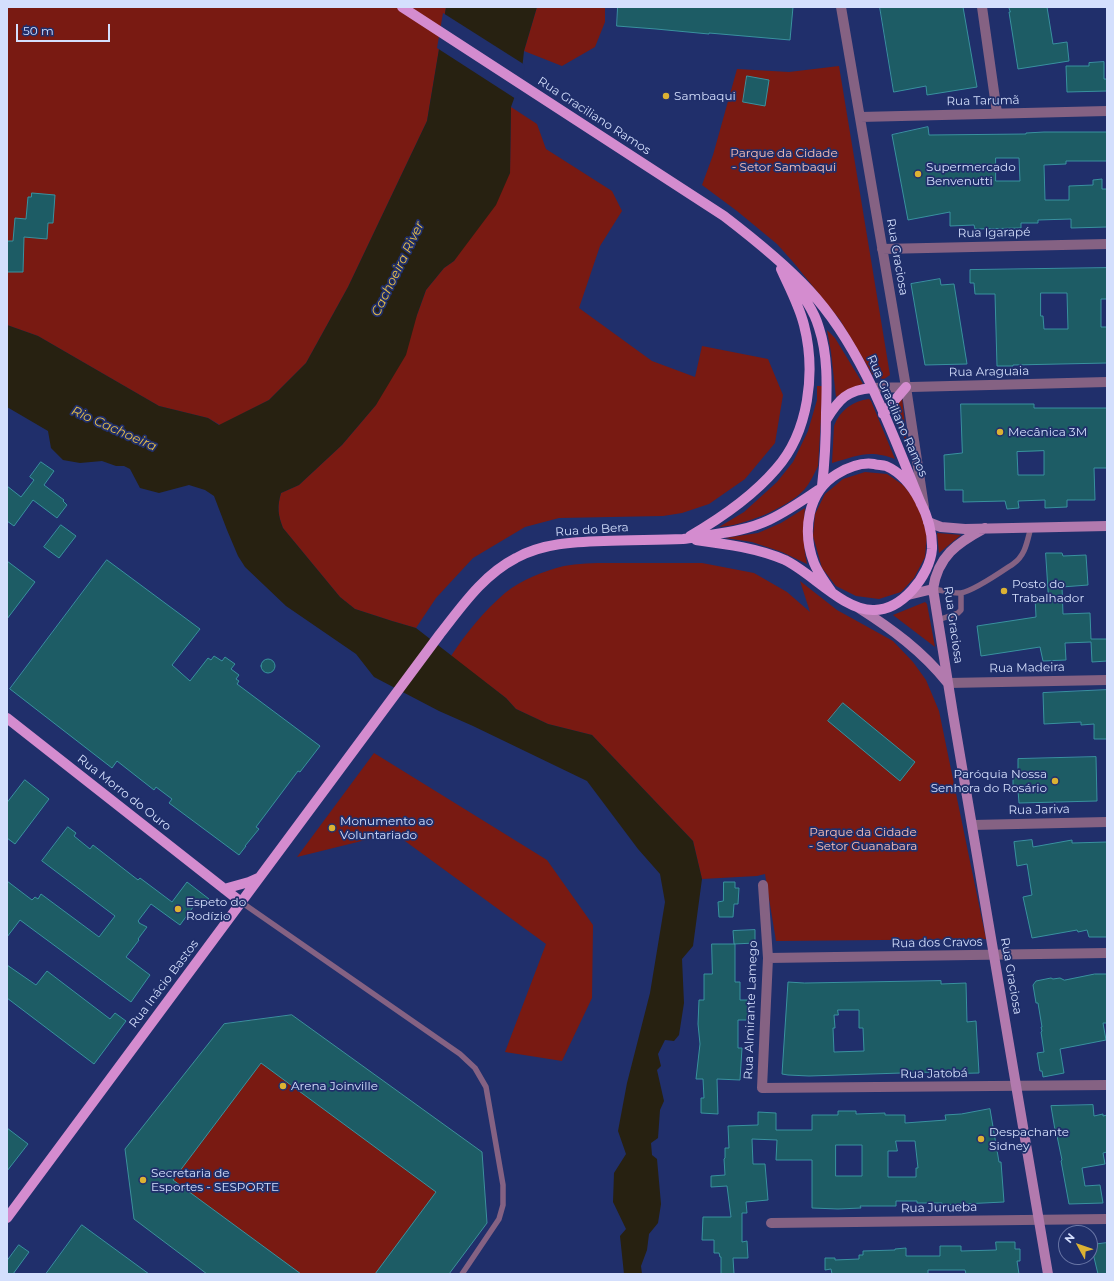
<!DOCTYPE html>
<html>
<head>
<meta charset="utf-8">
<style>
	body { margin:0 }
	#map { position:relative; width:1114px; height:1281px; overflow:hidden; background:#202f6b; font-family:Montserrat,sans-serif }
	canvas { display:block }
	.frame { position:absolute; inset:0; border:8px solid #d4dffd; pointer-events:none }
	.north { position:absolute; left:1058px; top:1225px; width:40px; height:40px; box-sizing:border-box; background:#202f6b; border:1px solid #6875a5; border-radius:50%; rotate:310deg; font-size:11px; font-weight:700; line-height:16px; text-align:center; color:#d4dffd }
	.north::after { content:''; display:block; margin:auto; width:14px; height:18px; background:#dcb233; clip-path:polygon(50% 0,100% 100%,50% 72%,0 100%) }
	.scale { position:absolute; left:16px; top:24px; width:94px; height:18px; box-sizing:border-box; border:2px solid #d4dffd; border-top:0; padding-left:5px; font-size:12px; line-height:14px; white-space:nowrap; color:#d4dffd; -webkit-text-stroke:3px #202f6b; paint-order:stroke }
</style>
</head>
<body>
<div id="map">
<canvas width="1114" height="1281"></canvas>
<div class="frame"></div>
<div class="north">N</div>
<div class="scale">50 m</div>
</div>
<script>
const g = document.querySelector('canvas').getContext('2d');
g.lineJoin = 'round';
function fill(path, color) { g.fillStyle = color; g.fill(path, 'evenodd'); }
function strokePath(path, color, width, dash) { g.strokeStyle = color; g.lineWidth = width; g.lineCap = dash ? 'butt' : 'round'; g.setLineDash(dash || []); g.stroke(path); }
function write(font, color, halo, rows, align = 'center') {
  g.font = font + ' Montserrat,sans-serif'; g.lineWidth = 3.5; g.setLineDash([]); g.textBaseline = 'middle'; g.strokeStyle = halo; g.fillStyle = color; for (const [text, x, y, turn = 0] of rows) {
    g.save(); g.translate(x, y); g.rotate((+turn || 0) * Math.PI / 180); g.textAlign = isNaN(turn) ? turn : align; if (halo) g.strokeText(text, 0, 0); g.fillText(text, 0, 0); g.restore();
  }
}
fill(new Path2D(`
	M7,7H446L427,121L348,287L306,363L269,400L220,425L208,418L159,406L38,336L7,325Z
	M537,7H605V22L595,47L562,66L524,51Z
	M839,66L890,375L884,379L874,377L840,320L794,263L777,244L737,211L702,185L713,155L737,69L789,72Z
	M511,107L537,124L546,149L612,191L622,211L600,246L579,308L652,361L695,377L702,346L768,359L783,395L775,443L745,479L709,504L682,513L663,516L559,518L525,527L473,558L436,598L416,628L392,621L355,609L340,597L283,528C278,515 277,507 281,493L299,485L342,445L376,405L417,315L426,290L444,268L454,261L510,173Z
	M827,330L835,338L863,384L852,388L836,397L831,352Z
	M817,386H823L818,466C814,474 810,483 804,490C787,508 743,526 719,527L744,512L777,482L793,462L808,431L817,400Z
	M902,397L907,445L893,410Z
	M869,399L871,401L895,459C869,449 857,456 832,463L834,426C840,410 853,401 869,399Z
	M865,472L887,474L903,485L917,502L927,534L925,557L914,578L901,592L879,599L856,596L836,586L822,568L813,536L815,514L825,494L843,479Z
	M805,508C803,528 803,545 807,564L782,552L752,542L725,538L758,533L781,523Z
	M937,533L961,535L939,553Z
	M632,563H702L754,573L787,592L810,612L800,581L837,610L893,641L913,662L926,680L939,711L986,939L776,941L765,874L757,876L702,879L693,841L592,735L548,724L516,709L506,698L451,656C466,633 485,610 505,593C521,580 544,571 564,566C584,562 611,563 632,563Z
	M925,602L927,604L935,647L893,615Z
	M374,753L547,860L593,925L592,998L562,1061L505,1052L546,944L394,833L297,857Z
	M292,1015L482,1152L487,1223L449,1274H207L134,1219L125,1149L224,1024Z`), '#791a12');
fill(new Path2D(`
	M446,7H537L524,51L521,79L511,107L510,173L496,205L454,261L444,268L426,290L417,315L406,355L376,405L342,445L299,485L281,493C277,507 278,515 283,528L340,597L355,609L392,621L416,628L506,698L516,709L548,724L592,735L693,841L702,879L693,946L682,959L684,1003L679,1035L674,1041L665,1040L658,1054L661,1066L657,1070L664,1101L660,1110L658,1138L651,1143L652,1155L657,1159L661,1204L658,1223L649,1234L647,1250L641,1266L642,1274H624L620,1236L626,1229L613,1202L614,1173L626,1154L618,1131L627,1083L650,993L665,902L660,874L638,849L587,781L473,726L439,711L374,677L356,654L286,606L245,567L238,556L227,530L214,496L205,490L189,485L159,493L140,488L130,469L124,466H116L102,461L80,463L63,460L51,448L48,431L7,407V325L38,336L159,406L208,418L219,425L269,400L306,363L348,287L427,121Z`), '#272111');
fill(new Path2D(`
	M443,13L525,65L523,79L516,99L437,48Z`), '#202f6b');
const building = new Path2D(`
	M618,7H793L790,40L709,33V34L656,29L617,26Z
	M880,7H963L977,87L927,95L926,86L894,92Z
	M1009,7H1047L1053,44L1067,42L1069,61L1018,69L1009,12H1010Z
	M1104,62V79H1107V91L1067,92L1066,66H1089V63Z
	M747,76L769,80L765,106L743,102Z
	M928,127L929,135L1026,134V133L1044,132H1107V161H1066V164L1044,165L1045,200H1069V186L1093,185V180L1102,179V189H1107V227L1071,228V219L1038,220V223H1021V228L975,229L974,225L950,226V212L908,220L892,135ZM996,158H1019L1020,181H996Z
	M32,193L55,195L53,223H48L47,239L24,237L23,272H7V241H13L15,218L26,219L28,197H31Z
	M1107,268V299H1101V327H1107V363L1013,365V366H997L995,294H975L974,283H970V270ZM1041,293H1067L1068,329H1044L1043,316H1041Z
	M940,279L941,285L954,284L967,364L925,365L911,284Z
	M961,404H1034V408H1107V468H1094L1095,500H1067V507L1045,508V500L1018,501L1019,508L1007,509L1005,501L963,502V490H945L944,455L962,453ZM1044,451V475H1018L1017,452Z
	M41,462L54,471L44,485L64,500L63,501L67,505L57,518L33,500L14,526L7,521V486L21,497L34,480L30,477Z
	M61,525L76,536L59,558L44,547Z
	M1046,553H1062L1063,556L1086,555L1088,585L1062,587L1063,614L1090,613L1091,639H1107V661L1092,662L1091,642L1065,643L1066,660L1043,661L1040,647L981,656L977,626L1036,617L1035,596H1048Z
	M107,560L200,629L172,665L190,681L208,658L211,660L214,656L222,661L225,657L235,664L231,669L239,675L236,679L239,681L237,684L320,746L300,772L298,771L256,827L259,829L245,846H246L239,855L169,803L172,799L156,787L154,790L117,761L112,768L10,689Z
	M7,561L35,582L7,619Z
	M261 666a7 7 0 1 1 14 0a7 7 0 1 1-14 0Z
	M1107,690V739H1094V724L1081,725V722L1044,724L1043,693Z
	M843,703L915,762L900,781L828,721Z
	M1096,757L1097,801L1019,803L1018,790L1013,785V776L1018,771V759Z
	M25,780L49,799L15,844L7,838V803Z
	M68,827L76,833L74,836L90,849L93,845L138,880L140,878L172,902L187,882L209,899L202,908L196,903L180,925L151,904L138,921L139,922V923L147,927L138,939L139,940L126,957L150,975L131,1002L20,920L7,937V881L32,900L35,897L38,899L41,894L99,937L115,916L42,861Z
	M1032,840L1033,847L1072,840V843L1107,842V937H1089L1087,930L1078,932L1077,930L1032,938L1023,897L1032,895L1027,864L1017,866L1014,842Z
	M724,882H735V888H739L738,904H734L733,917H719L718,902L723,901Z
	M755,930V943L734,944L733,931Z
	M712,944H735V982H740V1000H749V1020H738V1048H742L740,1080L717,1079L718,1114L701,1113V1098H704L703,1079H696L700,1044L698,1024L699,1000H704V974H712Z
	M7,965L36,985L47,971L110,1019L115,1013L126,1021L94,1064L7,998Z
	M1095,974H1107V1023H1103L1106,1040L1060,1049L1064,1073L1043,1077L1042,1071H1040L1037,1053L1044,1052L1041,1032L1042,1031L1041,1027H1042L1038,1003H1036L1033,985L1036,981L1051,978L1053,979L1060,978L1064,980Z
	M941,981V984L966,983L967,1022L976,1021L979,1073L933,1074V1072L809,1076L788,1075L782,1074L788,982L804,983ZM838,1010H859V1028H863L864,1051L834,1052L833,1028H835L834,1015H838Z
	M292,1015L482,1152L487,1223L449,1274H375L436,1192L261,1063L173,1180L301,1274H207L134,1219L125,1149L224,1024Z
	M1093,1105L1094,1116L1103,1114V1116L1107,1115V1152L1103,1153L1105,1164L1082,1168L1085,1186L1100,1185L1103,1203L1069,1204L1061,1161L1062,1160L1057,1136H1056L1051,1106Z
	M990,1109L999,1162H1001L1004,1202L942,1205V1203H917V1201H896V1206H860L861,1208L838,1209L812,1208V1160H776L777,1140L752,1139L753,1164H765L768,1200L746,1202L747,1213H742V1242L747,1241L748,1258H733L734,1274H721V1257H720L719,1253H714V1240H702L703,1217H731L727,1186L711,1187V1176L725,1175L724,1159L725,1158V1148H729L728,1126L758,1125V1112L776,1113V1130H812V1115H838V1111H856V1114L885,1113V1115H905V1123L946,1120L945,1115L961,1114ZM896,1141H915L918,1168H916V1177H888V1151H897ZM836,1145H862V1176H836Z
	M7,1128L28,1144L7,1171Z
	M82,1225L149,1274H46Z
	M996,1242H1015V1249H1020V1261H1017L1019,1274H966L965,1270H928V1274H832L831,1269L825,1270V1258H835V1260L859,1259V1255H863V1251L895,1250V1249L906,1248V1256H940V1246H961V1251L996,1250Z
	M1107,1243V1274H1098L1091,1245Z
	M19,1245L29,1252L13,1274H7V1261Z`);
fill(building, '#1d5c65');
strokePath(building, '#39919f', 1);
strokePath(new Path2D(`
	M933,589C942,590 952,594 961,593C974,591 1001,572 1013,564C1026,555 1027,541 1031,527
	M938,620L958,613L961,610V593
	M241,902L460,1054L475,1068L486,1087L503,1185V1205L499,1219L462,1274`), '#856283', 5.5);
strokePath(new Path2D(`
	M841,7L906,387L924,507
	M982,7L997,113
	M860,117L1107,111
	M882,249L1107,244
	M872,388L1107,382
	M948,683L1107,680
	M972,825L1107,822
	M763,885L768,958L762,1088L1107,1085
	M768,958L1107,953
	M771,1223L1107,1219`), '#856283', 10);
strokePath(new Path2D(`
	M928,522L941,527L965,529L1107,526
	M985,528C957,543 938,556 933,589L953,714L1048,1274
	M908,595L933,589
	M859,608C892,629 922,651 947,682`), '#b27aae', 10);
strokePath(new Path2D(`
	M402,7L724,216C754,239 784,263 809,290C863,348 891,431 921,504
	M790,279C802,294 814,310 819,328C828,355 827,385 826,413C826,437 825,461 822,486
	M883,414L906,387
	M826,420C839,399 847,390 872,388
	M690,536C721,518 752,497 776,469C809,432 816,372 804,325C799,305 789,287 781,269
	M696,540C726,544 757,548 785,560C812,573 843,610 873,610C901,611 930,576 932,549C933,520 914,478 886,466C882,465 877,465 874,464C861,462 847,468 837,474C807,492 802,532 814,563C818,573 825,582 831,591
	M7,718L241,902
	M224,889L249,882L258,878
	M7,1218L440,634C462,606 483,575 516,558C543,543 574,542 604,541C631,540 657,540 683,539C692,538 701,536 710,535C730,532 750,529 769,520C786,512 802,501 818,490`), '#d48ccf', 10);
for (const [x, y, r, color] of [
	[666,96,4,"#dcb233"],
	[918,174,4,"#dcb233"],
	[1000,432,4,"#dcb233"],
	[1004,591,4,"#dcb233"],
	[1055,781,4,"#dcb233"],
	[332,828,4,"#dcb233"],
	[178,909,4,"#dcb233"],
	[283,1086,4,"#dcb233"],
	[981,1139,4,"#dcb233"],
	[143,1180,4,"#dcb233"]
]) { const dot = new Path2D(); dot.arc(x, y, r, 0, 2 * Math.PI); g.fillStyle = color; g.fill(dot); strokePath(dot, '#202f6b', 1.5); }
write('12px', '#d4dffd', '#202f6b', [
	["Sambaqui",674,96],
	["Supermercado",926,167],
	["Benvenutti",926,181],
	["Mecânica 3M",1008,432],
	["Posto do",1012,584],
	["Trabalhador",1012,598],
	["Paróquia Nossa",1047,774,"right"],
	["Senhora do Rosário",1047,788,"right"],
	["Monumento ao",340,821],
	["Voluntariado",340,835],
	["Espeto do",186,902],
	["Rodízio",186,916],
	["Arena Joinville",291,1086],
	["Despachante",989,1132],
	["Sidney",989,1146],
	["Secretaria de",151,1173],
	["Esportes - SESPORTE",151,1187]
], 'left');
write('12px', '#d4dffd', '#202f6b', [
	["Rua Tarumã",983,101,-1],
	["Rua Graciliano Ramos",594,116,33],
	["Rua Igarapé",994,233,-1],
	["Rua Graciosa",897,257,80],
	["Rua Araguaia",989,372,-1],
	["Rua Graciliano Ramos",897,416,66],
	["Rua do Bera",592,530,-4],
	["Rua Graciosa",953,625,82],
	["Rua Madeira",1027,668,-1],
	["Rua Morro do Ouro",124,793,38],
	["Rua Jariva",1039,810,-1],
	["Rua dos Cravos",937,943,-1],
	["Rua Graciosa",1011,976,80],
	["Rua Inácio Bastos",164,984,-53],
	["Rua Almirante Lamego",751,1010,-88],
	["Rua Jatobá",934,1074,-1],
	["Rua Jurueba",939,1208,-1]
]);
write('12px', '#fabfb5', '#202f6b', [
	["Parque da Cidade",784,153],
	["- Setor Sambaqui",784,167],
	["Parque da Cidade",863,832],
	["- Setor Guanabara",863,846]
]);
write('italic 13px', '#e7be48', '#202f6b', [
	["Cachoeira River",398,269,-64],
	["Rio Cachoeira",114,429,24]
]);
</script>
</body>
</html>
